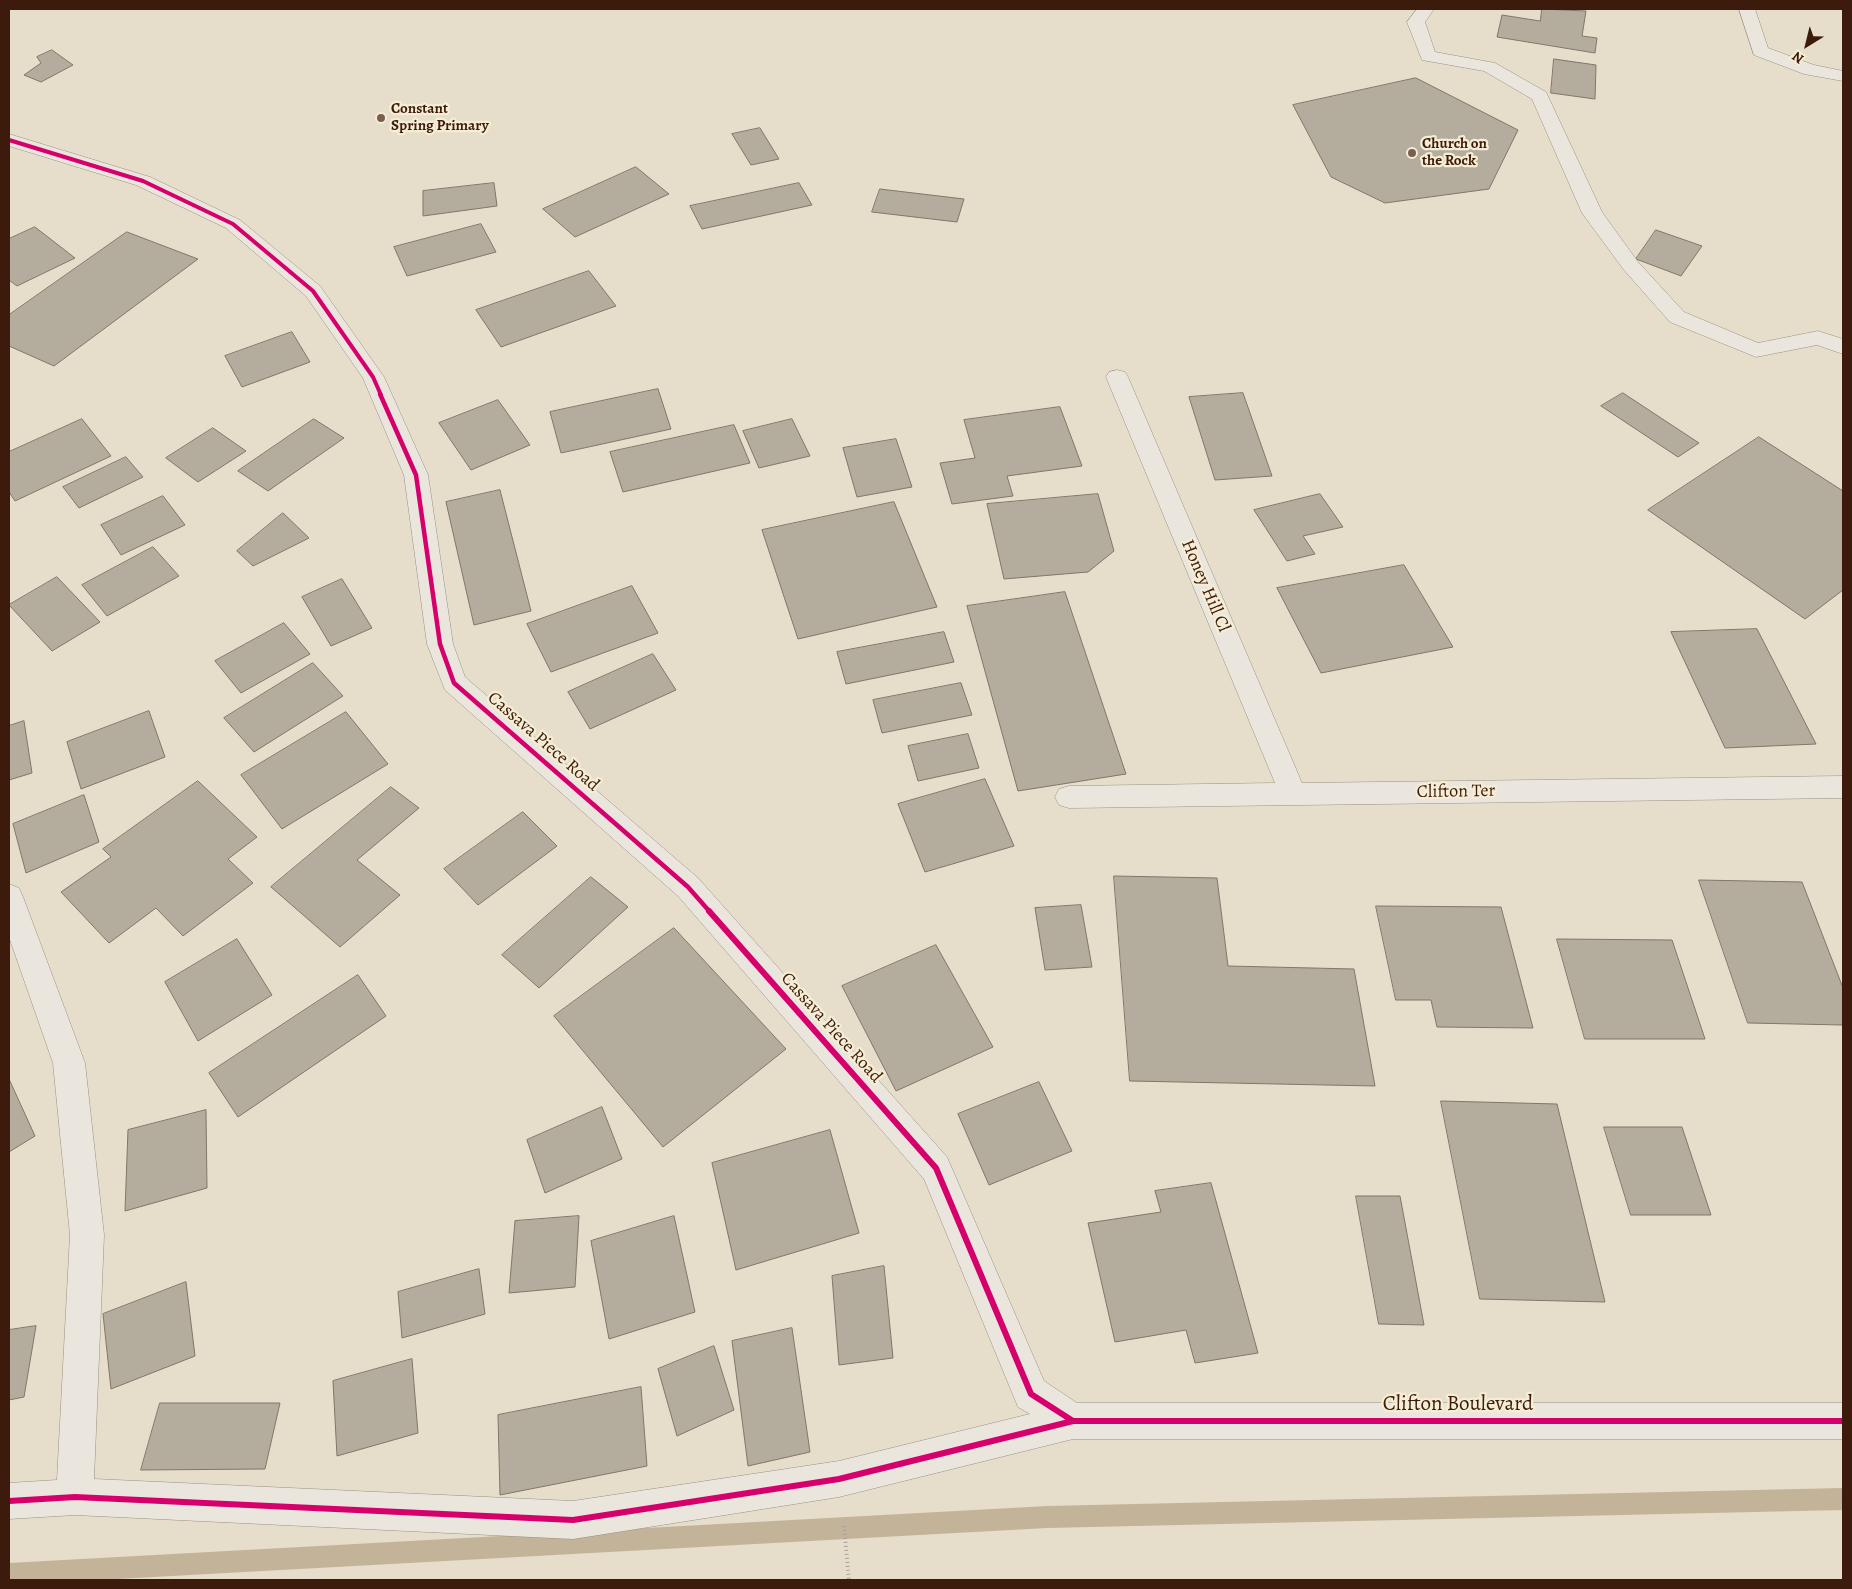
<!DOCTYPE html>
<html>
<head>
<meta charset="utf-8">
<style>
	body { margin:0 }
	#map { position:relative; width:1852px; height:1589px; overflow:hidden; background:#e6deca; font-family:Alegreya,serif }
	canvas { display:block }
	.frame { position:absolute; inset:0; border:10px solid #3d1b0c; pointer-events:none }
	.north { position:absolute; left:1782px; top:20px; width:50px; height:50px; -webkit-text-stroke:4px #f6edd5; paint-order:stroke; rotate:216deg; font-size:14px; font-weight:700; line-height:20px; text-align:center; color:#3d1b0c }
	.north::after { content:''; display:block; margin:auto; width:18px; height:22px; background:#3d1b0c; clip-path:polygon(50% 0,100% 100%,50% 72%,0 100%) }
</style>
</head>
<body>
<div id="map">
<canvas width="1852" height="1589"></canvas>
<div class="frame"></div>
<div class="north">N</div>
</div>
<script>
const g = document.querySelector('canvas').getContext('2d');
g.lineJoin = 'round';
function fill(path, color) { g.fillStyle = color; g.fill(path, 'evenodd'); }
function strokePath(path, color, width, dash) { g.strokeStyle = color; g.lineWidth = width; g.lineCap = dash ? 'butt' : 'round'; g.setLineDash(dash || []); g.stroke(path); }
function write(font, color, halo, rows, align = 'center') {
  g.font = font + ' Alegreya,serif'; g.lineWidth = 4.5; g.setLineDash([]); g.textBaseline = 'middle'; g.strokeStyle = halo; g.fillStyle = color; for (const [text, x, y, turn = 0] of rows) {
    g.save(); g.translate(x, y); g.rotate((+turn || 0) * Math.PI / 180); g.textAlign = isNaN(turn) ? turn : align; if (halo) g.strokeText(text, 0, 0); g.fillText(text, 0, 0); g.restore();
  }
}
fill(new Path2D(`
	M1843,1488V1510L1047,1528L99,1580H9V1563L1047,1506Z`), '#c3b398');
const building = new Path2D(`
	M1542,9L1586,11L1582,36L1597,38L1595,53L1497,37L1502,15L1540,21Z
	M52,50L73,65L41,82L24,75L41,63L37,57Z
	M1554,59L1596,65L1595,99L1551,93Z
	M1416,78L1518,130L1489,189L1385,203L1331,177L1293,105Z
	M760,128L779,159L751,165L732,134Z
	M636,167L669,194L575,237L543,209Z
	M494,183L497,206L423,216V191Z
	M799,183L812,205L702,229L690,206Z
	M880,189L964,199L957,222L872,212Z
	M481,224L496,252L407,276L394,247Z
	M35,227L75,258L17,286L9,280V239Z
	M1656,230L1702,246L1681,276L1636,259Z
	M127,232L198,259L54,366L9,346V315Z
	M589,271L616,306L501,347L476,310Z
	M292,332L310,362L242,387L225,356Z
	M658,389L671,429L561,453L550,412Z
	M1243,393L1272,476L1215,480L1189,397Z
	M1623,393L1699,443L1678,457L1601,406Z
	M498,400L530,445L471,470L439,423Z
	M1060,407L1082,466L1007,476L1013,496L952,504L940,463L975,458L964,420Z
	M82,419L111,456L15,501L9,492V452Z
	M314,419L344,438L268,491L238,471Z
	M792,419L810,456L759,468L743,431Z
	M734,425L750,463L623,492L610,452Z
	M213,428L246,451L198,482L166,458Z
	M1759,437L1843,491V590L1805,619L1648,510Z
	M896,439L912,487L857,497L843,448Z
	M126,457L143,477L79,508L63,487Z
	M500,490L531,611L474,625L446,502Z
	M1098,494L1114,551L1088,572L1004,579L987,504Z
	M1320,494L1343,527L1303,536L1315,554L1287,561L1254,510Z
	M163,496L185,525L121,555L101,525Z
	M894,502L937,607L798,639L762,530Z
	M283,513L309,538L253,566L237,551Z
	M153,547L179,576L107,616L82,585Z
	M1404,565L1453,647L1321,673L1277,588Z
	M57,577L100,622L52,651L9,605Z
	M342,579L372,628L331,646L302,597Z
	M632,586L658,633L551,672L527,624Z
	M1065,592L1126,774L1018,791L967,606Z
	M284,623L310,654L241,693L215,661Z
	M1757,629L1816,744L1725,748L1671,632Z
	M944,632L954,662L846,684L837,652Z
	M653,654L676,690L590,729L568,692Z
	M313,663L343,696L254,752L224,718Z
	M961,683L972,715L882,733L873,700Z
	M149,711L165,757L81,789L67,742Z
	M346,712L388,764L282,829L241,775Z
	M24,721L32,773L9,780V726Z
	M968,734L979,768L918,781L908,746Z
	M985,779L1014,846L925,872L898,804Z
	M198,781L257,837L228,859L253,883L183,936L156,908L109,943L61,892L111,857L103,849Z
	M391,787L419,808L357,860L400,895L340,947L271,887Z
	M84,795L99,842L26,873L13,824Z
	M523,812L557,846L478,905L444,869Z
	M1114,876L1217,878L1228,966L1354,969L1375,1086L1130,1081Z
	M591,877L628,907L539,988L502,955Z
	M1699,880L1802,882L1843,988V1025L1748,1023Z
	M1081,905L1092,967L1045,970L1035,908Z
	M1376,906L1501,907L1533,1028L1437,1027L1431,1000H1396Z
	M674,928L786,1049L663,1147L554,1016Z
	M237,939L272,995L198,1041L165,982Z
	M1557,939L1672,940L1705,1039H1585Z
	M936,945L993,1047L896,1091L842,986Z
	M358,975L386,1016L238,1117L209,1073Z
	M9,1079L35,1136L9,1152Z
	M1039,1082L1072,1151L989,1185L958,1114Z
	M1441,1101L1557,1104L1605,1302L1480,1299Z
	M602,1107L622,1159L545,1193L527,1140Z
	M206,1110L207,1188L125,1211L128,1130Z
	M1604,1127H1682L1711,1215H1631Z
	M830,1130L859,1233L736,1270L712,1163Z
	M1211,1183L1258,1353L1195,1363L1186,1330L1115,1342L1088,1223L1161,1212L1155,1191Z
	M1356,1196H1400L1424,1325L1379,1324Z
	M579,1216L575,1287L509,1293L515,1221Z
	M674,1216L695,1312L609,1339L591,1241Z
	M884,1266L893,1358L839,1365L832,1276Z
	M479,1269L485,1314L402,1338L398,1292Z
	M186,1282L195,1356L111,1389L103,1314Z
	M36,1326L24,1397L9,1400V1330Z
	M792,1328L810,1452L748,1466L732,1341Z
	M714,1346L734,1410L677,1436L658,1369Z
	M412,1359L418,1433L337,1456L333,1381Z
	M641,1387L647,1466L500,1495L498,1415Z
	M160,1403H280L265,1469L141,1470Z`);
fill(building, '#b4ac9d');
strokePath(building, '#80766a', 1);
const minor = new Path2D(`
	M1417,9H1434L1425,22L1435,52L1495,63L1546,92L1602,212L1638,262L1684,312L1758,343L1818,331L1843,339V354L1817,345L1756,357L1670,322L1624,270L1582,213L1532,99L1484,71L1422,60L1407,22Z
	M1739,9H1755L1768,48L1814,65L1843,71V81L1804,74L1754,55Z
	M9,134L150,177L240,220L320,286L384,377L428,475L453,644L465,677L698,878L947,1157L1044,1381L1077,1403H1843V1439H1073L839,1497L573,1539L75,1515L9,1519V1483L57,1480L70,1235L53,1063L9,937V884L19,888L23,897L85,1063L104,1235L94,1479L573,1501L839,1461L1030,1414L1018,1407L924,1179L678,896L445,690L427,644L404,475L363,378L306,296L226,228L136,185L9,146Z
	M1117,370L1125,372L1128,377L1302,783L1843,776V798L1069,808L1059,805L1055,797L1059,789L1069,786L1275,783L1106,377L1109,372Z`);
strokePath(minor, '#999083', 1);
strokePath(new Path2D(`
	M844,1526L849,1580`), '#aaa39a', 4, [1, 3]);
fill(minor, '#eae6dd');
strokePath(new Path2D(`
	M9,140L143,181L233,224L313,291L373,377L381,395`), '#d6006c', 4);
strokePath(new Path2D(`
	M380,394L416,475L440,644L454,683L688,887L710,912`), '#d6006c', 4.5);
strokePath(new Path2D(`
	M709,911L936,1168L1031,1394L1073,1421
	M9,1501L75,1497L573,1520L839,1479L1073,1421H1843`), '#d6006c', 6);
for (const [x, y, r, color] of [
	[381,118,5,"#785f4e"],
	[1412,153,5,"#785f4e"]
]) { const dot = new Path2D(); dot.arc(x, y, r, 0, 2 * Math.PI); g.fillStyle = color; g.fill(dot); strokePath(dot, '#f6edd5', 2); }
write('bold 15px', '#3d1b0c', '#f6edd5', [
	["Constant",391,109],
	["Spring Primary",391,126],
	["Church on",1422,144],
	["the Rock",1422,161]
], 'left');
write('18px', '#3d1b0c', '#f6edd5', [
	["Honey Hill Cl",1205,586,67],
	["Cassava Piece Road",543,742,41],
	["Clifton Ter",1456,792,-1],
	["Cassava Piece Road",831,1028,48]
]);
write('21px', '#3d1b0c', '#f6edd5', [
	["Clifton Boulevard",1458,1405]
]);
</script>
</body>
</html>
